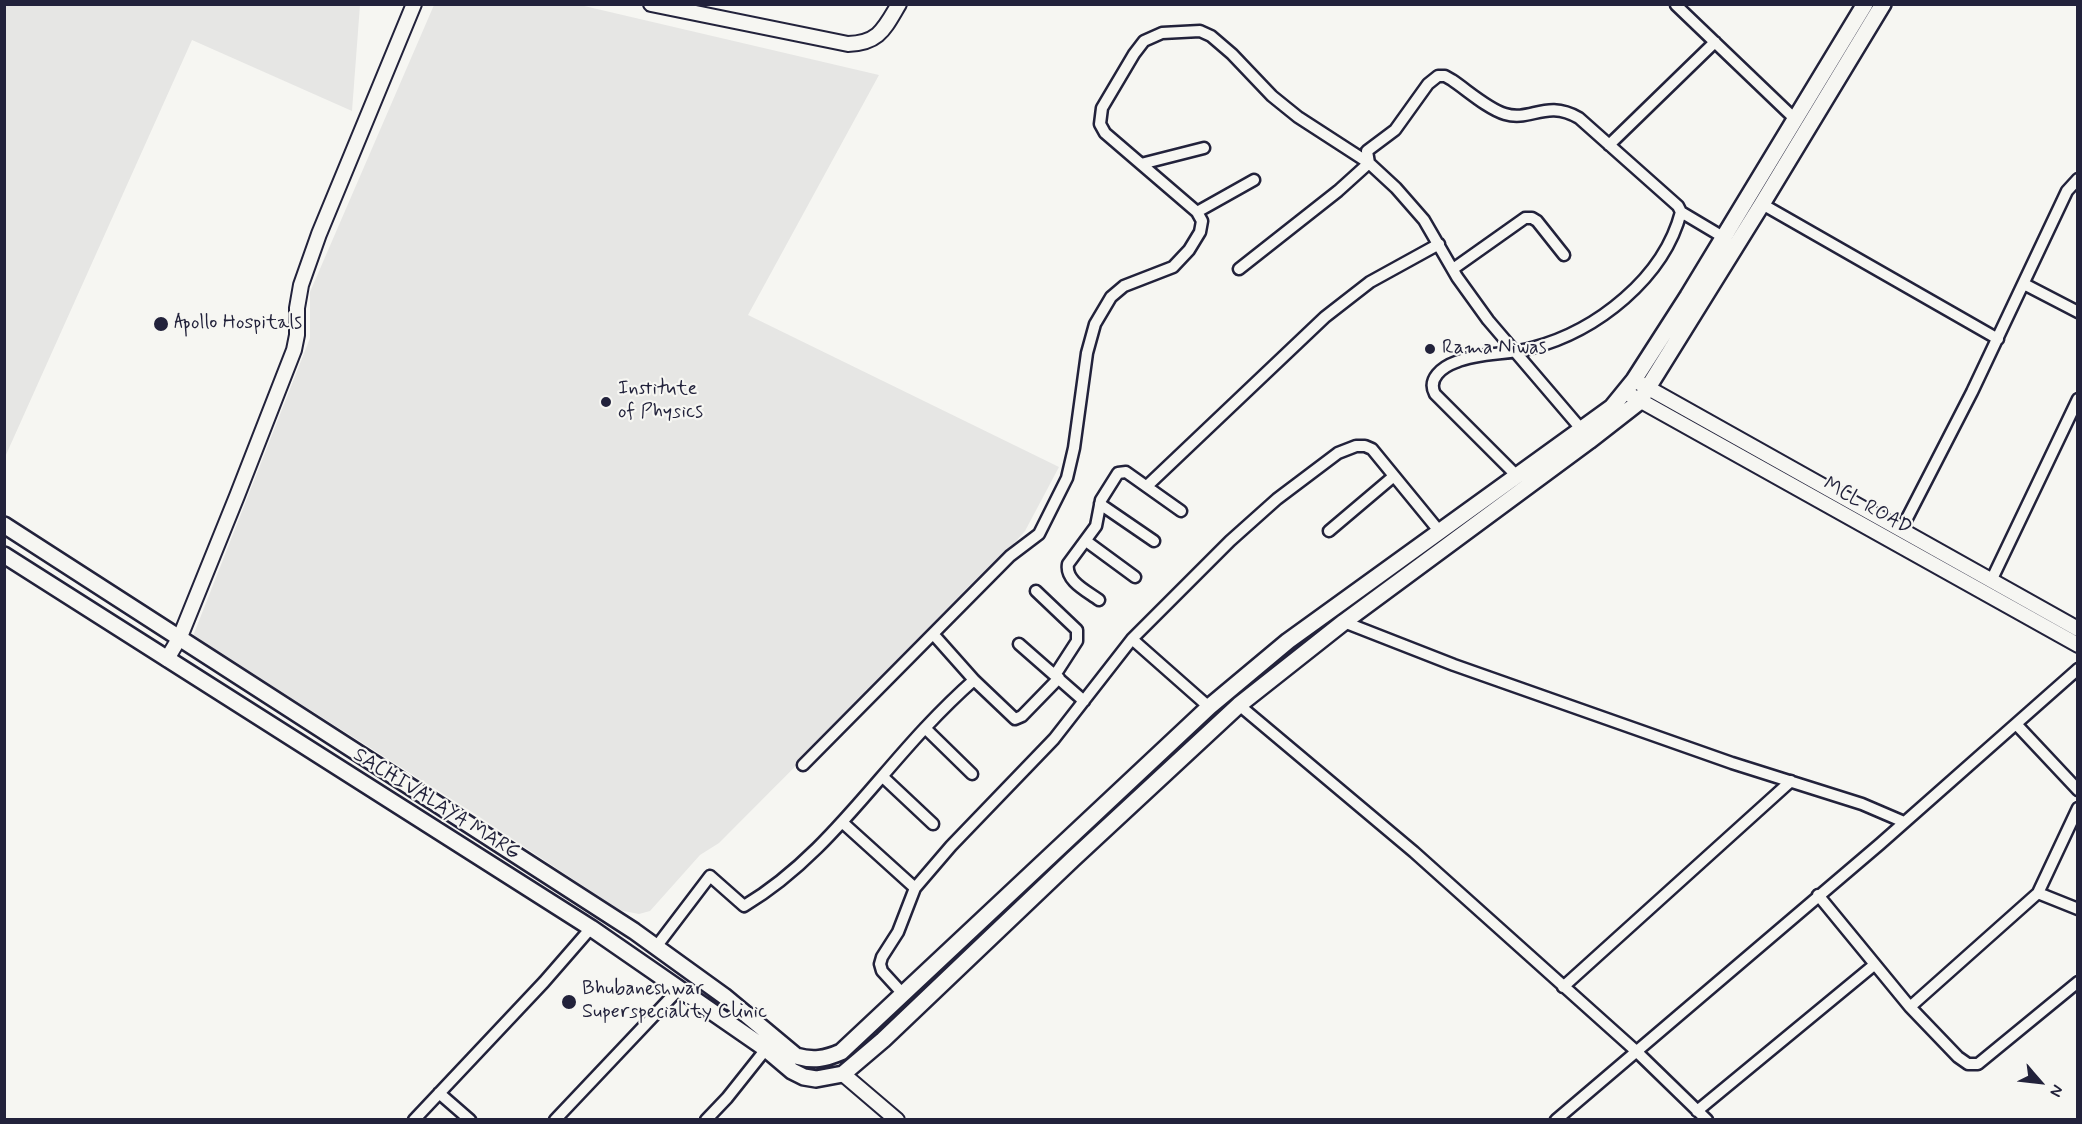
<!DOCTYPE html>
<html>
<head>
<meta charset="utf-8">
<style>
	body { margin:0 }
	#map { position:relative; width:2082px; height:1124px; overflow:hidden; background:#f6f6f2; font-family:Mynerve,sans-serif }
	canvas { display:block }
	.frame { position:absolute; inset:0; border:6px solid #22223b; pointer-events:none }
	.north { position:absolute; left:2010px; top:1052px; width:60px; height:60px; -webkit-text-stroke:4px #f6f6f2; paint-order:stroke; rotate:118deg; font-size:16px; font-weight:700; line-height:24px; text-align:center; color:#22223b }
	.north::after { content:''; display:block; margin:auto; width:21px; height:27px; background:#22223b; clip-path:polygon(50% 0,100% 100%,50% 72%,0 100%) }
</style>
</head>
<body>
<div id="map">
<canvas width="2082" height="1124"></canvas>
<div class="frame"></div>
<div class="north">N</div>
</div>
<script>
const g = document.querySelector('canvas').getContext('2d');
g.lineJoin = 'round';
function fill(path, color) { g.fillStyle = color; g.fill(path, 'evenodd'); }
function strokePath(path, color, width, dash) { g.strokeStyle = color; g.lineWidth = width; g.lineCap = dash ? 'butt' : 'round'; g.setLineDash(dash || []); g.stroke(path); }
function write(font, color, halo, rows, align = 'center') {
  g.font = font + ' Mynerve,sans-serif'; g.lineWidth = 4.5; g.setLineDash([]); g.textBaseline = 'middle'; g.strokeStyle = halo; g.fillStyle = color; for (const [text, x, y, turn = 0] of rows) {
    g.save(); g.translate(x, y); g.rotate((+turn || 0) * Math.PI / 180); g.textAlign = isNaN(turn) ? turn : align; if (halo) g.strokeText(text, 0, 0); g.fillText(text, 0, 0); g.restore();
  }
}
fill(new Path2D(`
	M5,4L360,5L352,111L192,40L5,457Z
	M434,5H580L879,75L748,315L1059,467L1025,531L986,575L719,843L700,855L650,911L639,914L619,910L475,814L193,636L310,338V292Z`), '#e6e6e4');
const minor = new Path2D(`
	M1676,5L1795,119
	M1609,145L1715,42
	M1141,164L1204,148
	M1762,204L1998,339
	M1197,212L1254,180
	M1681,212L1723,237
	M1239,269L1338,191L1369,163L1367,151L1395,130L1428,84L1438,76H1445L1452,80C1467,90 1488,109 1505,114C1531,122 1546,99 1579,118L1678,206L1681,212C1664,278 1597,331 1532,348C1508,355 1481,352 1456,362C1442,367 1427,379 1435,394L1516,475
	M1453,269L1525,218H1532L1537,221L1564,255
	M2024,284L2078,312
	M1147,486L1325,317L1370,282L1439,244
	M1100,504L1154,541
	M1901,530L1972,392L2067,191L2078,179
	M1329,531L1394,476
	M1086,541L1135,577
	M1991,581L2078,399
	M1036,591L1077,630V641L1055,675
	M1099,600C1087,591 1065,581 1068,564L1096,526L1101,500L1118,473L1126,472L1181,511
	M1344,622L1454,665L1732,763L1862,804L1904,822
	M934,635L974,680L1015,719L1022,716L1059,678
	M1132,639L1209,707
	M1019,644L1084,701
	M1239,705L1414,852L1636,1051L1707,1120
	M2016,724L2078,790
	M925,728L972,774
	M803,765L1010,556L1039,534L1067,478L1074,448L1087,353L1095,324L1111,297L1124,286L1173,267L1189,250L1200,232L1202,221L1197,212L1105,133L1100,124L1102,108L1134,54L1144,41L1162,33L1200,31L1211,36L1232,54L1272,96L1298,117L1369,163L1396,188L1424,220L1457,277L1488,320L1582,430
	M883,777L933,824
	M842,822L915,888
	M2038,893L2078,909
	M1818,895L1910,1007L1958,1057L1968,1064H1978L2078,982
	M656,947L710,876L744,906C818,862 867,790 925,728C940,712 957,695 974,680
	M1563,987L1791,781
	M903,994L882,971L880,964L882,957L898,932L915,888L951,846L1054,739L1132,639L1230,541L1277,499L1338,453L1356,446H1365L1372,449L1440,532
	M1910,1007L2038,893L2078,808
	M439,1093L470,1120
	M1697,1111L1874,965
	M414,1120L544,982L591,928
	M555,1120L679,989
	M706,1120L727,1098L766,1049
	M1556,1120L1880,844L2078,669`);
const tertiary = new Path2D(`
	M651,4L848,44C879,43 884,29 899,4
	M1634,380L2078,629
	M1625,392L2078,645
	M167,659L180,637L237,496L294,350L297,335V308L301,285L319,234L414,4
	M843,1074L897,1120`);
const secondary = new Path2D(`
	M4,525L634,931L724,996L796,1056C813,1061 825,1059 841,1052L1209,707L1288,641L1612,407L1634,380L1688,296L1865,4
	M4,555L591,928L766,1049L792,1071L804,1077L816,1079L843,1074L883,1040L1073,859L1239,705L1344,622L1589,441L1639,402L1762,204L1883,4`);
strokePath(minor, '#22223b', 15);
strokePath(tertiary, '#22223b', 18);
strokePath(secondary, '#22223b', 20);
strokePath(minor, '#f6f6f2', 10);
strokePath(tertiary, '#f6f6f2', 14);
strokePath(secondary, '#f6f6f2', 15);
for (const [x, y, r, color] of [
	[161,324,8,"#22223b"],
	[1430,349,6,"#22223b"],
	[606,402,6,"#22223b"],
	[569,1002,8,"#22223b"]
]) { const dot = new Path2D(); dot.arc(x, y, r, 0, 2 * Math.PI); g.fillStyle = color; g.fill(dot); strokePath(dot, '#f6f6f2', 2); }
write('20px', '#22223b', '#f6f6f2', [
	["Apollo Hospitals",174,324],
	["Rama Niwas",1442,349],
	["Institute",618,390],
	["of Physics",618,413],
	["Bhubaneshwar",582,990],
	["Superspeciality Clinic",582,1013]
], 'left');
write('20px', '#22223b', '#f6f6f2', [
	["MCL ROAD",1867,507,29],
	["SACHIVALAYA MARG",436,805,32]
]);
</script>
</body>
</html>
